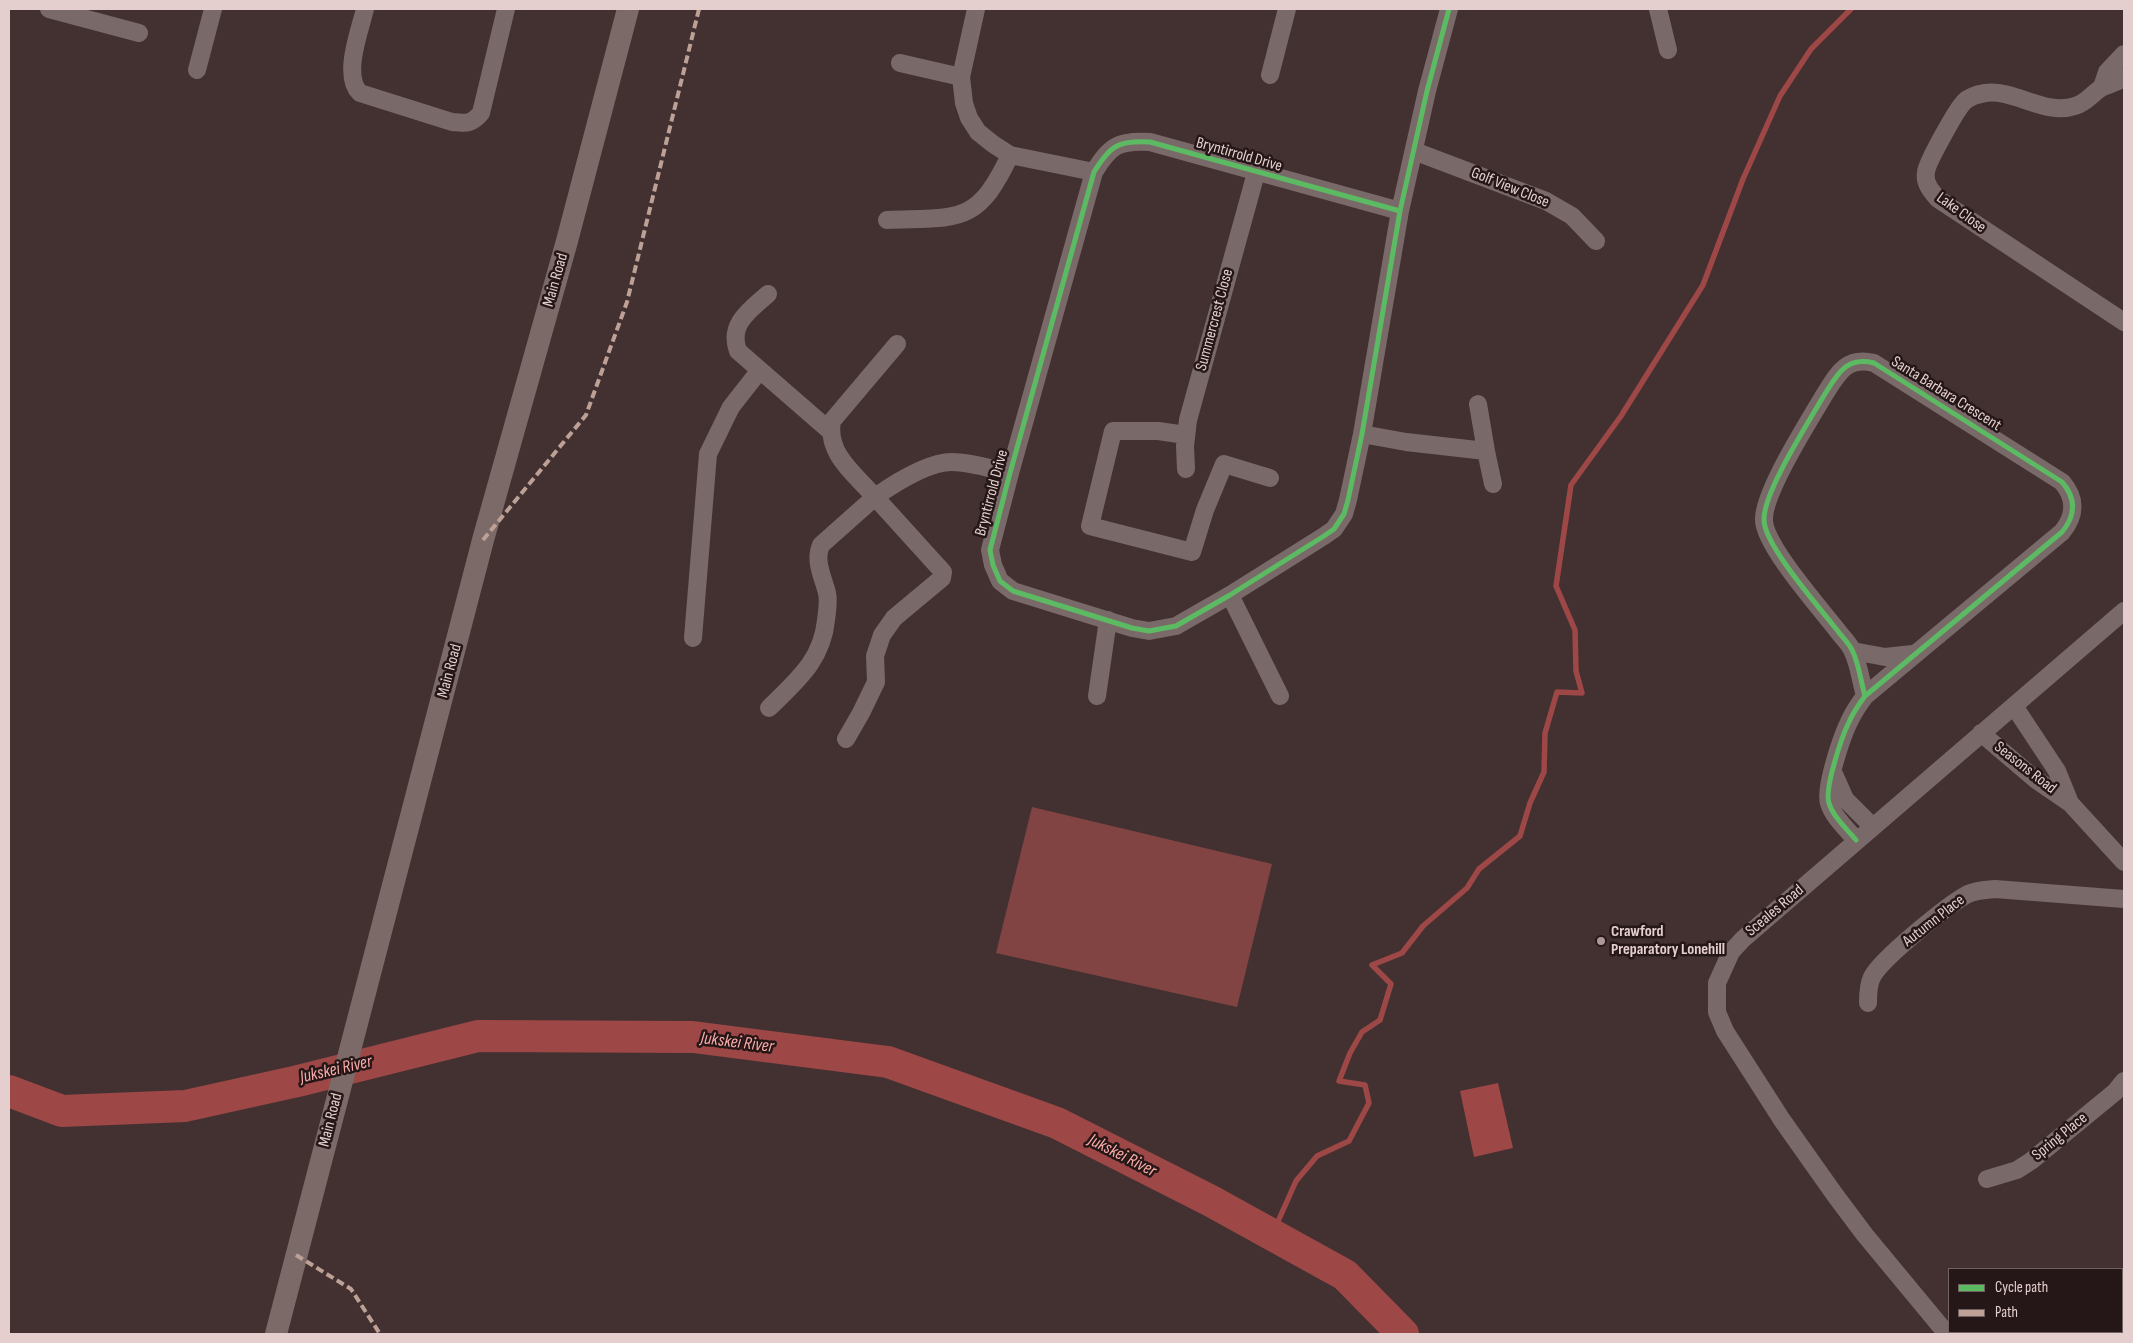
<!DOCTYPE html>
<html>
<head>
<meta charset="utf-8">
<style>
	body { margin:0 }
	#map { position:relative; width:2133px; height:1343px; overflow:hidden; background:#423130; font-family:"Sofia Sans Condensed",sans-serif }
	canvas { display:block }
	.frame { position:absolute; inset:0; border:10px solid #e4cfce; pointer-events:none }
	.legend { position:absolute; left:1948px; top:1268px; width:175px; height:65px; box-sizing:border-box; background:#251717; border:1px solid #716160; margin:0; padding:6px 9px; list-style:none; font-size:15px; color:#e4cfce }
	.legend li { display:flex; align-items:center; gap:10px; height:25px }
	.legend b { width:25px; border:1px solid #716160 }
</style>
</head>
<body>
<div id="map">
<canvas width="2133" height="1343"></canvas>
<div class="frame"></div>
<ul class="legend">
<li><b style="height:6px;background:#5cba63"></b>Cycle path</li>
<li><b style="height:6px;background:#bda197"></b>Path</li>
</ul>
</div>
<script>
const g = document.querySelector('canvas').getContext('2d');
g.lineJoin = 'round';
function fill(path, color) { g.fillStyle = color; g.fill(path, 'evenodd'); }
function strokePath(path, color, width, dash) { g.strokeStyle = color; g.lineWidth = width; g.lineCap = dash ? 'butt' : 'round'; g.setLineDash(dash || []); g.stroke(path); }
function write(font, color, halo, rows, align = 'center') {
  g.font = font + ' "Sofia Sans Condensed",sans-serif'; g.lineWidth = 5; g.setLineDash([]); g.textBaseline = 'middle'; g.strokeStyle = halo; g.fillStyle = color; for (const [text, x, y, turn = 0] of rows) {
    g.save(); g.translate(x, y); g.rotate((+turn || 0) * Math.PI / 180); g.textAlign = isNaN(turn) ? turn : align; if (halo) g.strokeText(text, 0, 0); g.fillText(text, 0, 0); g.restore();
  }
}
fill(new Path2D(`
	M1032,807L1272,864L1237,1007L996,953Z`), '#814443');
fill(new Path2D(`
	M1498,1083L1513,1148L1474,1157L1460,1091Z`), '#9e4747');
strokePath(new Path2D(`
	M1272,1235L1296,1181L1317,1156L1349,1141L1369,1103L1365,1085L1339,1081L1350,1053L1362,1032L1380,1020L1391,984L1372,965L1402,953L1423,926L1467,888L1479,869L1520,836L1530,803L1544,772L1545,733L1557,692L1582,693L1576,671L1575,630L1556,586L1571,485L1621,416L1703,285L1743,179L1780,96L1811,49L1851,9`), '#9e4747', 5.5);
strokePath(new Path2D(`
	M9,1091L62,1111L185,1106L298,1081L478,1036L693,1037L888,1062L1057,1123L1211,1201L1345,1275L1403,1334`), '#9e4747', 32);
strokePath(new Path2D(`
	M49,9L139,33
	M365,9C360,30 342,76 360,93L452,122C465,123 471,125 481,113L506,9
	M976,9L961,77L964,103L969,118L978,132L993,144L1010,155L1094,172
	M1658,9L1668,50
	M900,63L961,77
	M197,70L213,9
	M1270,75L1287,9
	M2124,78C2117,82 2110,84 2103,87C2093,92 2087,103 2075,106C2045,116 2015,89 1985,93C1979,94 1969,97 1964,102C1957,109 1927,162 1926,172C1924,183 1931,191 1938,199L2124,322
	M2102,87L2107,72L2124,54
	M1414,151L1546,201L1572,216L1596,241
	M1400,211L1150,142C1118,140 1110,146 1094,172L1010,473L990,550L993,565L1000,581L1013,591L1132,628L1149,631L1176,626L1230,595L1324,536L1334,529L1344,514L1348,500L1362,434L1400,211L1427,91L1449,9
	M887,220C958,217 977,226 1010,155
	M768,294C750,310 728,324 738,351L830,431
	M897,344L832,421C826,454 855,474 875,497C895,483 928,462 952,462C971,462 991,469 1010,473
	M1478,404L1486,451
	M1362,434L1406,442L1486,451L1493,484
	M1186,435L1158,431H1113L1090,526L1192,552L1205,510L1224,464L1270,478
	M1186,469L1185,446L1188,420L1256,173
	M1230,595L1280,696
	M693,638L708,454L731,407L760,370
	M1853,651L1885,657L1913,654
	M1097,696L1108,620
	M2014,706L2057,771L2070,803
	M769,708C796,681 822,661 826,620C827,611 829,602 827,593C823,577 814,561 821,545L875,497L943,572L942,578L894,618L882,635L875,656L876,682L861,713L846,739
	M1981,733L2035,779L2070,803L2124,862
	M1833,772L1845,799L1872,826
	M1856,840C1847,829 1833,817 1829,803C1824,789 1842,736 1849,722C1853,713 1859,704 1865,696L2062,532C2076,515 2076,498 2062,482L1874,363C1845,356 1837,375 1823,397C1808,423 1763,493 1764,520C1764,545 1820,608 1837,630C1842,637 1850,644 1853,652C1859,665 1861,682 1865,696
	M1868,1003C1868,995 1868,985 1872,977C1881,959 1950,903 1968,894C1977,890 1986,890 1995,889L2124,899
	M1987,1179L2017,1170L2031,1161L2115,1092L2124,1081
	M2122,1307L2124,1305
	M1947,1334L1865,1235L1835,1195L1782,1120L1725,1031L1717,1012V983L1731,952L1743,939L2124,611
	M2092,1334V1332`), '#796a69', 18);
strokePath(new Path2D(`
	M276,1334L483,540L567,241L628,9`), '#7c6a69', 22);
strokePath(new Path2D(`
	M483,540L586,415L627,302L699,9
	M296,1255L351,1289L380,1334`), '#bda197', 4, [8, 4]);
strokePath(new Path2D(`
	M1400,211L1150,142C1118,140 1110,146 1094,172L1010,473L990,550L993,565L1000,581L1013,591L1132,628L1149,631L1176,626L1230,595L1324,536L1334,529L1344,514L1348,500L1362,434L1400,211L1427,91L1449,9
	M1856,840C1847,829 1833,817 1829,803C1824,789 1842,736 1849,722C1853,713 1859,704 1865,696L2062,532C2076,515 2076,498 2062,482L1874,363C1845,356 1837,375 1823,397C1808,423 1763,493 1764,520C1764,545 1820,608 1837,630C1842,637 1850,644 1853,652C1859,665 1861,682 1865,696`), '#5cba63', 5);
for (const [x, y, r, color] of [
	[1601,941,5,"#ab9897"]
]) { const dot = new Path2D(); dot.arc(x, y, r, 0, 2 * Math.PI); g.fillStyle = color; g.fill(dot); strokePath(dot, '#251717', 2); }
write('16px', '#e4cfce', '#251717', [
	["Bryntirrold Drive",1239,155,16],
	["Golf View Close",1510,188,22],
	["Lake Close",1961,213,36],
	["Main Road",556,280,-74],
	["Summercrest Close",1215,320,-75],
	["Santa Barbara Crescent",1946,394,32],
	["Bryntirrold Drive",992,493,-75],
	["Main Road",450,671,-75],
	["Seasons Road",2025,768,38],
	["Sceales Road",1775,911,-40],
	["Autumn Place",1934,921,-38],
	["Main Road",331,1120,-76],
	["Spring Place",2060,1137,-39]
]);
write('bold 16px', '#e4cfce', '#251717', [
	["Crawford",1611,932],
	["Preparatory Lonehill",1611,950]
], 'left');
write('italic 18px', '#f7a9a6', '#251717', [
	["Jukskei River",737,1043,7],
	["Jukskei River",336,1070,-13],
	["Jukskei River",1122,1156,27]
]);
</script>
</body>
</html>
